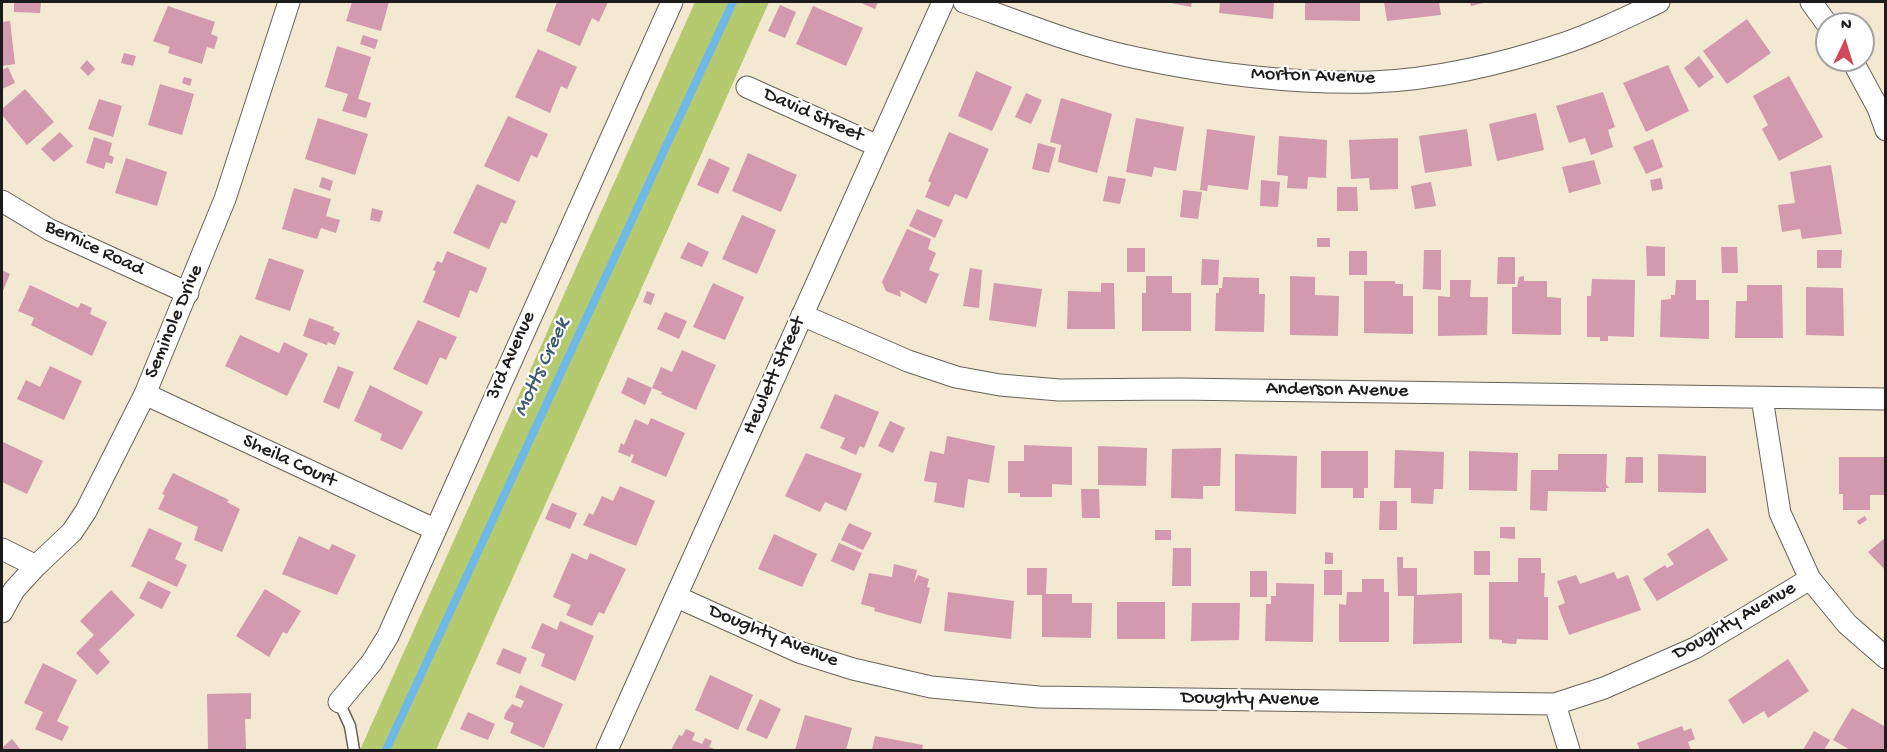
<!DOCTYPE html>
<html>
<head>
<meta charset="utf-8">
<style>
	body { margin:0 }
	#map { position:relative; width:1887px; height:752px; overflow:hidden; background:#f3e8d1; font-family:"Gochi Hand",sans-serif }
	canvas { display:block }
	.frame { position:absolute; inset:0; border:3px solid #1c1c1c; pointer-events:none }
	.north { position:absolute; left:1815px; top:12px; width:60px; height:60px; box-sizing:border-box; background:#fff; border:2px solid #a4a4a4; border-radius:50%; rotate:4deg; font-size:16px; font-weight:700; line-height:24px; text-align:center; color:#1c1c1c }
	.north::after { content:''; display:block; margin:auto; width:21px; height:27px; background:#d1495b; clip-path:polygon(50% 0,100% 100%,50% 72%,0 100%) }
</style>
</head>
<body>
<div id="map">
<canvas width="1887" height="752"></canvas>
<div class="frame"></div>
<div class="north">N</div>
</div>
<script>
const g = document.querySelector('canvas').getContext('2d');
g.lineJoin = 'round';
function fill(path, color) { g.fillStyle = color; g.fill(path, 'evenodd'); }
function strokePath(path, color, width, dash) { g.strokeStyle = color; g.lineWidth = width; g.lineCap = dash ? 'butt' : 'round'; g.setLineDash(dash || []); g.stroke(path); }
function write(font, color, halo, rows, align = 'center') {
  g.font = font + ' "Gochi Hand",sans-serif'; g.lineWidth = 4.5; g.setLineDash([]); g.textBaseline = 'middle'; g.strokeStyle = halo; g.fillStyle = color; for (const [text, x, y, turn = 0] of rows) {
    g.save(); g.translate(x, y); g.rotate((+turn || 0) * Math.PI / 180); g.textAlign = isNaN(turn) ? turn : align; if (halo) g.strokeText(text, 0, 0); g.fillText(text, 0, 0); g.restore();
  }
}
fill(new Path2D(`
	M695,2H769L436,750H360Z`), '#b5ca6f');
strokePath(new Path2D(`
	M386,750L733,2`), '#6fb9e8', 8);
fill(new Path2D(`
	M14,2H41L40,13L14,12Z
	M352,2H389L381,31L346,21Z
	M557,2H608L599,22L592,18L580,46L546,31Z
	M859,2H878L875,9Z
	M1166,2H1192L1191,7Z
	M1220,2H1274L1273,19L1219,13Z
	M1305,2H1360V21L1305,20Z
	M1384,2H1439L1441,15L1387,21Z
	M1470,2H1487L1471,6Z
	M780,5L796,12L785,38L768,31Z
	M168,6L215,22L211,34L218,37L214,49L207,47L202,64L168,53L170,47L153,41Z
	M813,6L863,28L846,66L796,44Z
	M1747,19L1771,53L1727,84L1703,51Z
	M10,21L15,64L2,66V22Z
	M363,35L378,40L375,49L360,44Z
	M337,46L371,57L358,99L371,103L366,118L342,111L348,94L325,87Z
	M538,49L577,67L567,89L561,86L550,113L515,97Z
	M124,53L136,56L133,66L121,63Z
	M1699,56L1714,77L1699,88L1684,68Z
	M87,60L95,69L88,76L80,68Z
	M1668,65L1689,111L1646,132L1623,83Z
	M8,67L15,83L2,89V70Z
	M976,71L1012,87L992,131L958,116Z
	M1789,76L1823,137L1779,161L1762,129L1768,125L1753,96Z
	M184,77L192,79L190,86L182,83Z
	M160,84L194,94L182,135L148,125Z
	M25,89L54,122L27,145L2,115V109Z
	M1603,92L1615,127L1608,130L1613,147L1591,155L1585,138L1569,143L1556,106Z
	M1026,93L1042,100L1031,124L1015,117Z
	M1061,98L1112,114L1097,173L1058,162L1061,145L1050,142Z
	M99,99L122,106L113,137L88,129Z
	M1536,113L1544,150L1497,161L1489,124Z
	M508,116L548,134L537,158L531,155L519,182L484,166Z
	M318,118L368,134L355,175L305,159Z
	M1136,118L1184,127L1176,171L1154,167L1152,177L1126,172Z
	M1207,129L1255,136L1248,190L1208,185L1207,191L1200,190Z
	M1467,129L1472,166L1425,173L1419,136Z
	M60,132L73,146L54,162L41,149Z
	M949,132L989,149L967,199L955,194L949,207L925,197L931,183L928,181Z
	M1279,136L1327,140L1326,178L1308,177L1307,189L1287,188L1288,176L1277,175Z
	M94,137L112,143L109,155L114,157L112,164L106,162L104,169L86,163Z
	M1398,138V189L1370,190L1369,178L1351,179L1349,140Z
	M1653,139L1663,167L1646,174L1633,147Z
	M1038,143L1056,148L1049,173L1032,169Z
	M748,153L797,175L781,212L732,191Z
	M126,158L167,172L157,206L115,193Z
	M709,158L730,168L718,194L697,185Z
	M1594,160L1601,184L1569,193L1562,167Z
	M1831,165L1842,234L1802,239L1800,229L1782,232L1778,205L1795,203L1790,172Z
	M1108,176L1126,179L1120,204L1103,201Z
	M322,177L333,181L330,191L319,187Z
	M1661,178L1663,189L1652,191L1650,180Z
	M1261,180L1280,182L1278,207L1260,206Z
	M1431,182L1436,206L1415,209L1411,186Z
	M477,184L516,201L506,224L501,222L489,249L453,233Z
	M1337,187H1357L1358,211H1337Z
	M294,188L331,199L326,216L340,220L336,233L321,228L317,239L282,229Z
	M1183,190L1202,192L1198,219L1180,217Z
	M372,208L383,211L380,222L370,220Z
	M917,209L943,220L935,238L909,226Z
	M742,215L776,230L757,274L722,259Z
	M907,229L931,239L928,249L936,253L929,270L939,274L926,304L900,290L901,297L886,291L882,282Z
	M1317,238H1330V247H1317Z
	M688,242L709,252L702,267L680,258Z
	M1646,246L1665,247V276H1647Z
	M1721,247H1737L1738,273H1722Z
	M1127,248H1145V272H1127Z
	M1424,250H1441V290L1423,289Z
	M1817,250H1842L1841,268H1817Z
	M447,251L487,268L477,293L470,290L459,318L423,302L436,271L433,270L437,261L442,263Z
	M1349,251H1367V275H1349Z
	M1498,257H1515V284H1497Z
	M269,258L304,270L290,311L255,299Z
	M1202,259L1219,260L1218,285H1201Z
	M970,268L982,270L979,308L963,306Z
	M2,270L10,274L2,293Z
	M1146,276H1172V293H1191V331H1142V293H1146Z
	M1290,276L1315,277V295L1339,296L1338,336L1290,335Z
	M1524,276V281H1547V297L1561,298V335L1512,334V287H1517L1519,277Z
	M1223,277L1259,278V294H1265L1264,332L1215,331L1216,293H1219V288H1222Z
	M1592,279L1635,280L1634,337L1608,336V341H1600V337H1587V296H1591Z
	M1450,280H1471L1470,297H1488L1487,335L1438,336V296L1450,297Z
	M1676,280H1696V300H1709V339L1660,337L1661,300L1671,299V295H1675Z
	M1364,281H1395V284H1403V296H1413V334L1364,333Z
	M713,283L744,297L725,340L693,327Z
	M994,283L1042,289L1036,327L989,320Z
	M1101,283H1114L1115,329H1067L1068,291L1101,292Z
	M30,285L78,308L81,303L92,308L90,314L107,322L92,356L31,325L34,318L18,311Z
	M1747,285H1782L1783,338H1735L1736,301H1747Z
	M1806,287L1843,288L1844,336L1806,335Z
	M647,291L655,294L651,305L643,302Z
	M665,312L687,321L679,339L657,329Z
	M309,318L334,327L333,330L340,333L335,345L328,342L327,345L303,336Z
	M418,320L457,337L446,360L440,357L427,385L393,369Z
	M240,335L279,353L284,342L308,354L287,396L225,366Z
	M682,350L716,365L696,410L661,394L662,392L652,388L661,367L672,372Z
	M50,366L82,381L64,420L17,399L26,380L40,387Z
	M338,366L354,372L339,409L323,402Z
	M628,377L652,388L645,405L621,393Z
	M370,385L423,412L402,450L380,440L382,434L354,421Z
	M835,394L879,412L864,448L860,446L856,455L840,448L845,438L820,428Z
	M651,418L685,433L666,477L631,462L634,455L631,454L630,457L618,452L621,443L624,445L635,419L648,425Z
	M890,421L905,428L893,453L878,446Z
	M947,436L995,446L989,483L968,479L964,508L934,502L937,483L924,481L930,451L944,454Z
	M3,442L43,461L27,494L2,482Z
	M1024,445L1072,447V485L1052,484V497H1020V493H1008V461H1024Z
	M1098,446L1147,448L1146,486L1098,485Z
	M1221,448L1220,486H1203V499L1171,498L1172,449Z
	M1395,450L1444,452L1443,489H1434L1433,504L1411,503V488H1394Z
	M1321,451H1368V488H1364V498H1353V488H1321Z
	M1469,451L1518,453L1517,491L1469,490Z
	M806,453L862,474L846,511L825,502L820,512L785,496Z
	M1235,454L1297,456L1296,514L1235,511Z
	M1558,454H1607L1606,484L1609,488H1606V492L1548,491L1547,511L1530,510L1531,470H1558Z
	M1658,454L1706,456V493L1658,492Z
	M1626,457H1643V483H1625Z
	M1839,457H1886V495H1870V510H1843V494H1839Z
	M173,473L229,500L227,502L240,509L222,552L194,540L198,527L158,509L165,495L162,494Z
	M620,486L655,501L636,546L583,525L589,513L593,515L602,496L613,501Z
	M1081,489H1099L1100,518H1082Z
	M1380,501H1397V530H1379Z
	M552,503L577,513L570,529L545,519Z
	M1865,516L1867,520L1859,525L1857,521Z
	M849,523L872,533L863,550L841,540Z
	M1500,527H1515V539L1500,538Z
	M149,528L182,543L175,559L187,565L177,587L131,566Z
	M1708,528L1728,560L1657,601L1643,579L1665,565L1667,568L1674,564L1667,554Z
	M1155,530H1171V540H1155Z
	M774,534L817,554L802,587L758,569Z
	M299,536L329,550L332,544L356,555L337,595L282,574Z
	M1886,537V571L1868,552Z
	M839,543L862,553L854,571L831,561Z
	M1173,548H1191V586H1172Z
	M1474,551H1490V575H1474Z
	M1325,552L1333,553V564H1325Z
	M572,553L587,560L590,553L626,569L604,614L599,612L592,626L566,615L571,605L553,597Z
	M1397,557H1403V568H1417V595L1462,593V643L1413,644L1414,596H1398Z
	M1518,558H1541V573H1545L1544,597H1548V640L1517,639L1516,644L1502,643V640L1489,639V582H1518Z
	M894,564L917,570L914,583L918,575L929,579L927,587L930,588L921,624L874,611L875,608L861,604L869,573L892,577Z
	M1027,568H1047L1046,594H1072V603H1092L1091,638L1042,637V595H1027Z
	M1324,570H1342V595H1324Z
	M1250,571H1267V597H1250Z
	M1614,572L1617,579L1628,575L1641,610L1569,635L1558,606L1565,603L1557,581L1576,575L1580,584Z
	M1362,579H1384V592H1389V642H1339V604L1346,605L1347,592H1362Z
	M148,581L171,592L162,609L139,598Z
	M1276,583L1314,584L1313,642L1265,641L1266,604H1271V596H1276Z
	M265,589L301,611L287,634L283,632L269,657L236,636Z
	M111,590L135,615L99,650L110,662L97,675L76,653L94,635L80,621Z
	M948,592L1014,601L1011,639L944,631Z
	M1117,602H1165V639H1117Z
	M1192,603H1240L1239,640L1191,641Z
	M560,621L594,636L575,681L541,666L545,654L531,648L542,623L557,630Z
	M503,648L527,658L520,674L496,664Z
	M1788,659L1809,691L1768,718L1764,711L1743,724L1728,700Z
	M43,663L77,680L57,721L69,727L62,741L35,729L43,712L24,703Z
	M710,675L753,695L738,730L695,710Z
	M520,685L563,704L544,748L510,733L514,723L504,719L505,714L512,704L521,708L524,701L515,697Z
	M251,693V719H245L246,749H208L207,694Z
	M760,699L781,709L767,739L746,730Z
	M1852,708L1886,727V746L1883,750H1850L1833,740Z
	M468,712L495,724L488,740L460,729Z
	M805,715L852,728L846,750H795Z
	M1682,726L1684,731L1691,728L1695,739L1688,742L1691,750H1640L1637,743Z
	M686,729L695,733L692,740L702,744L705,738L712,741L709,747L717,750H671L679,735L682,736Z
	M1814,731L1830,740L1824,750H1803Z
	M875,736L923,745L922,750H872Z
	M12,739L21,750H2V748Z`), '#d299af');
const lane = new Path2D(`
	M339,702L350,726L354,750`);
const street = new Path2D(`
	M964,2C1020,22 1078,46 1137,58C1210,74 1296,84 1372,82C1433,80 1502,64 1559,45C1594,34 1627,17 1659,2
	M1811,2L1827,24
	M1852,60L1878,108L1886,130
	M747,87L878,146
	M2,201L50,230L188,293
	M802,315L908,361L956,377L1000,385L1059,390L1178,389L1886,399
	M145,394L434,529
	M1762,398L1780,513L1810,579L1847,624L1886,658
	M2,549L36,566
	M677,597L799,652L853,669L931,687L1039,697L1555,704L1604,688L1695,648L1810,579
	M2,612L14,590L36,566L72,532L86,511L145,394L225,199L289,2
	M339,702L372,662L388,636L672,2
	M1555,704L1569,750
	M607,750L943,2`);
strokePath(lane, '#67635b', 13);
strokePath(street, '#67635b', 23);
strokePath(lane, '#fff', 10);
strokePath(street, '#fff', 21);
write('20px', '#1c1c1c', '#fff', [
	["Morton Avenue",1313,77,2],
	["David Street",813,116,24],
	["Bernice Road",94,249,25],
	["Seminole Drive",175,322,-67],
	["3rd Avenue",512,356,-66],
	["Hewlett Street",775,376,-66],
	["Anderson Avenue",1337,391,1],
	["Sheila Court",289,462,25],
	["Doughty Avenue",1735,622,-30],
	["Doughty Avenue",773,637,22],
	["Doughty Avenue",1250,700,1]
]);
write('italic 21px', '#3d5b6e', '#fff', [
	["Motts Creek",543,368,-65]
]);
</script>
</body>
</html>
